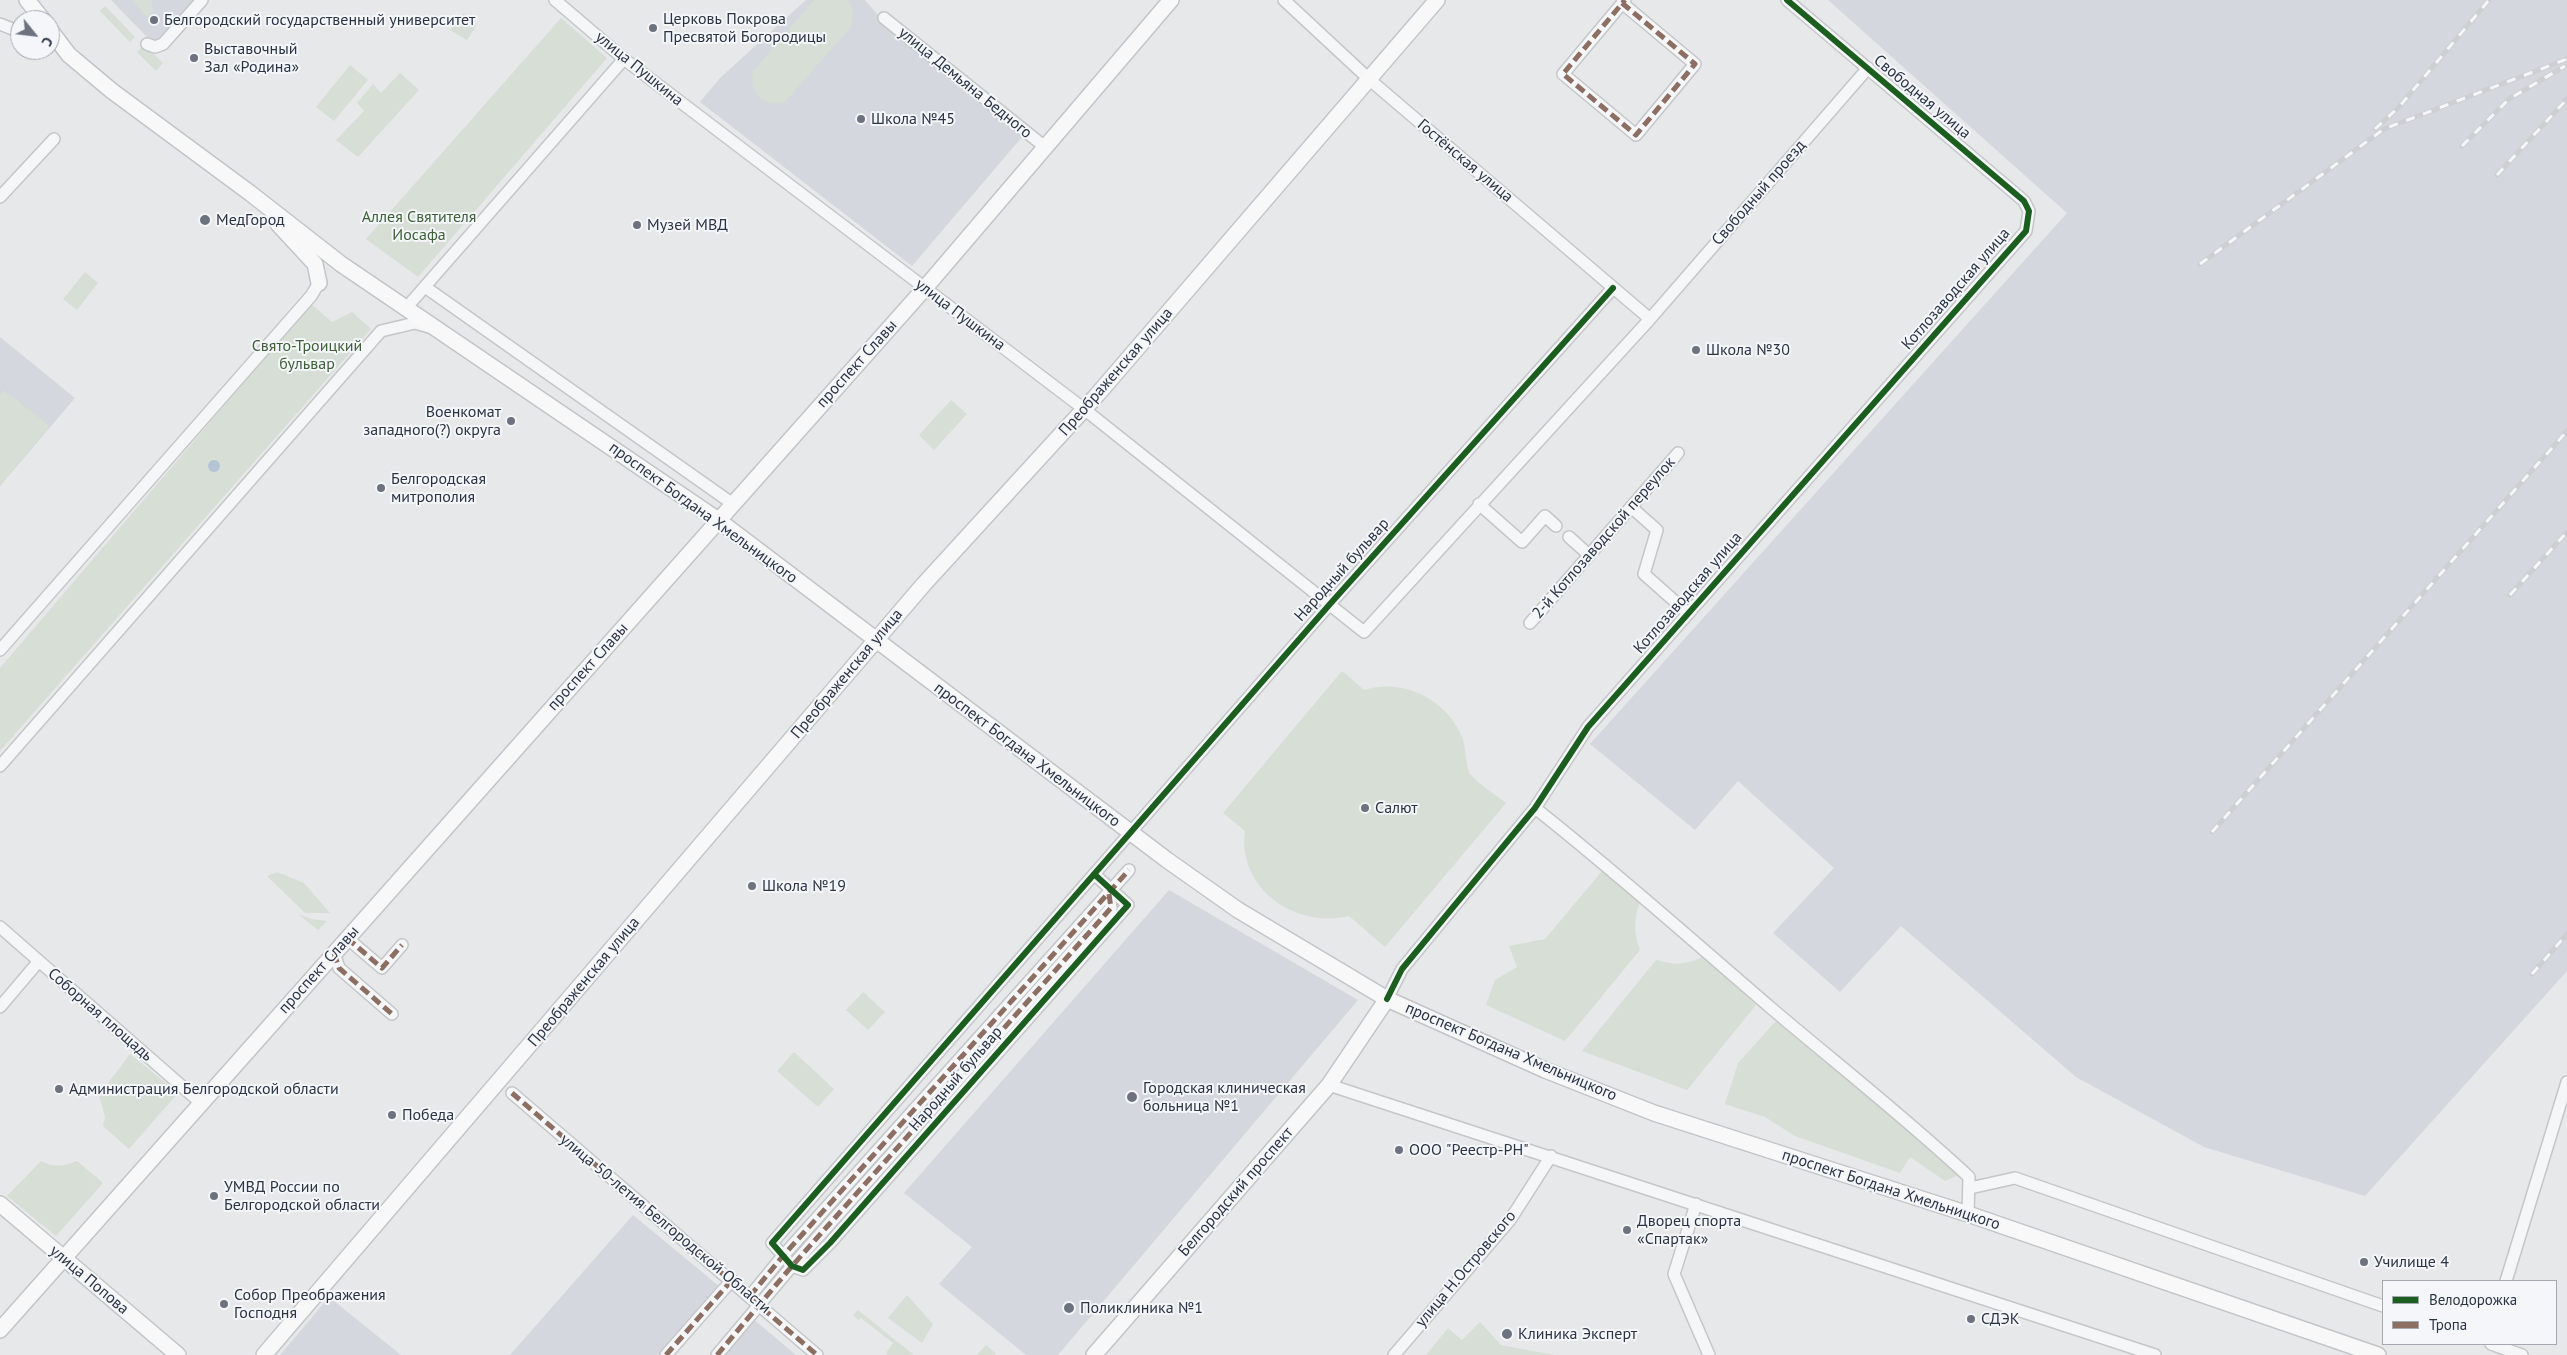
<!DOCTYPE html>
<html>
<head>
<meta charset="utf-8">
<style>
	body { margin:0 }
	#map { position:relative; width:2567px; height:1355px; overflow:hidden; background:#e6e8ea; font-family:"PT Sans",sans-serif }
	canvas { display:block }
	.legend { position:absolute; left:2382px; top:1280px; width:175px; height:65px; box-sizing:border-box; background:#f4f6f9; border:1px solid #a4a8b1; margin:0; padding:6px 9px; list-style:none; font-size:15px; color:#2b3445 }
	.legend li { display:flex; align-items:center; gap:10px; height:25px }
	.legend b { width:25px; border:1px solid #a4a8b1 }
	.north { position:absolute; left:10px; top:10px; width:50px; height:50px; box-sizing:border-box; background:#f4f6f9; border:1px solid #a4a8b1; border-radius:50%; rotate:119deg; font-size:14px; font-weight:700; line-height:20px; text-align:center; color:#2b3445 }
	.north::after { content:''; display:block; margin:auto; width:18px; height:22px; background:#6c737f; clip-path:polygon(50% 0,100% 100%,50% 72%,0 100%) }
</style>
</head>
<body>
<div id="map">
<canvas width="2567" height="1355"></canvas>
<ul class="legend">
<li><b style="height:6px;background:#1b5e20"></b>Велодорожка</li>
<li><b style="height:6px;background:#8d6e63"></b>Тропа</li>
</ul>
<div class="north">С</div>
</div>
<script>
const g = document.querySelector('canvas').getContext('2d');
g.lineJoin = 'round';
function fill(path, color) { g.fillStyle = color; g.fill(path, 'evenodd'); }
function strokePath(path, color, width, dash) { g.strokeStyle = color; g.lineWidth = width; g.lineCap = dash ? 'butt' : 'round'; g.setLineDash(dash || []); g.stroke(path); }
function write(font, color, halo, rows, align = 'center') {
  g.font = font + ' "PT Sans",sans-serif'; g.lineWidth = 4; g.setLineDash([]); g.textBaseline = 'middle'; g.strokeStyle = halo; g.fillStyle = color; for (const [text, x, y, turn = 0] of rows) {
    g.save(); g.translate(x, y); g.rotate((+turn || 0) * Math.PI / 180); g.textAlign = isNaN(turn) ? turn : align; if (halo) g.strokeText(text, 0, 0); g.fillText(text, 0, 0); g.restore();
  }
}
fill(new Path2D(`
	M111,0H196L161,39L155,42L149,39Z
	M806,0H865L884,22L953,83L1022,137L912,266L700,102L721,77Z
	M1828,0H2567V971L2365,1196L2204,1147L2076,1077L1901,926L1840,992L1773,933L1834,868L1738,781L1695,830L1590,744L2067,213Z
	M0,337L75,398L0,486Z
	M1169,890L1358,1000L1058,1355H1026L939,1284L972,1247L904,1193Z
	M633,1215L720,1287L662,1355H510Z
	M329,1297L401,1355H280Z
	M752,1318L796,1355H722Z`), '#d4d7dd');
fill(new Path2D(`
	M132,0H152L153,11L147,17Z
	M814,0H848L853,9L852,26L784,103C763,107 748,93 753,71Z
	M105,6L135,37L130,42L100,11Z
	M464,13L476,26L467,40L450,30Z
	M561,18L607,58L418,277L366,239Z
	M144,45L163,63L156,71L137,52Z
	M350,65L368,80L334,121L316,107Z
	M400,73L419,90L358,157L336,140L364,111L357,103L373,84L381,93Z
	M85,272L98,283L77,310L63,299Z
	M311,304L332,322L352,312L371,329L0,751V668Z
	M4,390L50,426L0,486V395Z
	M951,400L967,414L934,450L919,435Z
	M1342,671L1364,690C1403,678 1446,699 1462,737C1466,746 1466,768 1470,774C1480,785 1494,794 1506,803L1385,947L1349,916C1295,929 1237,888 1245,831L1223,813Z
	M1603,870L1640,901C1634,919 1633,932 1640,950L1565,1041L1486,1005L1495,980L1517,967L1509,946L1545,939Z
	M277,872L304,883L330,913H305L267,876Z
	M298,914L311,919L327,921L318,930Z
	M1703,957L1756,1005L1687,1090L1582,1051L1656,960C1674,965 1686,965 1703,957Z
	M863,992L885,1012L868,1030L846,1010Z
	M1776,1021L1961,1174L1945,1181L1910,1157L1900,1173L1795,1136L1765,1117L1725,1104L1738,1063Z
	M794,1052L834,1089L818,1107L777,1071Z
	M130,1054L178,1093L129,1149L103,1126L105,1117L99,1095Z
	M41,1161C53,1168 65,1166 77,1161L103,1183L56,1236L7,1196Z
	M907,1295L933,1324L922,1343L888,1318Z
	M858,1310L914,1355H888L886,1353L893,1343L861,1318L858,1320L853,1315Z
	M1480,1322L1501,1345L1554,1355H1426L1448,1328L1462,1340Z
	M986,1345L996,1354L995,1355H977Z`), '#d6ded6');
fill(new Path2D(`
	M208 466a6 6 0 1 1 12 0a6 6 0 1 1-12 0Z`), '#b4c4d5');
const minor = new Path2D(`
	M555,0L624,59L1084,409L1364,632L1650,319L1868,68
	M1284,0L1370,80L1650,319
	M1622,3L1695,64L1636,135L1563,74L1625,0
	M884,18L1045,147
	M0,24L20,32
	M147,44L155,47L163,44L202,0
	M0,197L54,139
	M425,287L733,504
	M407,307L624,59
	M1479,504L1522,542L1545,516L1556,526
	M1631,507L1657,530L1644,574L1688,613
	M1569,537L1589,555
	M1530,623L1678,453
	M0,650L311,296L319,283
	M0,766L381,331L415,323L429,327
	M1535,808C1616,872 1693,941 1771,1008C1837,1064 1906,1118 1969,1177L1968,1214
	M1094,874L1128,905L830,1243L803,1270L792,1266L772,1243L1330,604L1613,288
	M0,927L201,1103
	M347,938L382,968L402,945
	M334,953L339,968L392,1014
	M1387,999L1402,969L1535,808L1588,727L2026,231L2029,211L2024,201L1787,0
	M0,1007L39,961
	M1329,1085L2155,1355
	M512,1093L817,1355
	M1970,1188L2015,1178L2383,1306
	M1696,1204L1674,1274L1709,1355
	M2506,1281L2567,1082
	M750,1296L782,1257L1129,870
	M2491,1344L2522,1355
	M666,1355L732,1280
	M717,1355L792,1266L1111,908L1109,894
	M1394,1355L1510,1220L1551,1156`);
const major = new Path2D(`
	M27,0L43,20
	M50,30L69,55L112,91L250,193L341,264L718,520L1167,860L1238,910L1387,999L1545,1070L1654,1113L1968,1214L2378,1355
	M278,224L315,264L319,283
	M0,1204L178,1355
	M0,1330L925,288L1171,0
	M264,1355L924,584L1097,395L1437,0
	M1094,1355L1329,1085L1387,999`);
strokePath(minor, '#c4c6c8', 14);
strokePath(major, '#c2c5c8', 18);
strokePath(minor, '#f5f6f7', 11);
strokePath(major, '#f8f8f8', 15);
const rail = new Path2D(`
	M2375,129L2399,107L2489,0
	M2462,146L2509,99L2565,66
	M2497,175L2567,99
	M2200,264L2384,129L2567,59
	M2510,595L2567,532
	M2212,832L2567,431
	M2532,974L2567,934`);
strokePath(rail, '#cecfd2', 5);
strokePath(rail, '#f4f6f9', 3, [9]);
strokePath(new Path2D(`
	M1622,3L1695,64L1636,135L1563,74L1625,0
	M347,938L382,968L402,945
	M334,953L339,968L392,1014
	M512,1093L817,1355
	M750,1296L782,1257L1129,870
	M666,1355L732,1280
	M717,1355L792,1266L1111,908L1109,894`), '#8d6e63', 5, [10, 5]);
strokePath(new Path2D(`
	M1094,874L1128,905L830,1243L803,1270L792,1266L772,1243L1330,604L1613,288
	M1387,999L1402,969L1535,808L1588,727L2026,231L2029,211L2024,201L1787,0`), '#1b5e20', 6);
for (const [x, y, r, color] of [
	[154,20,5,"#6c737f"],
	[653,28,5,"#6c737f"],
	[194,58,5,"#6c737f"],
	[861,119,5,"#6c737f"],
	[205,220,6,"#6c737f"],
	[637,225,5,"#6c737f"],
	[1696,350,5,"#6c737f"],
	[511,421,5,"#6c737f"],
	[381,488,5,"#6c737f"],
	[1365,808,5,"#6c737f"],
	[752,886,5,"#6c737f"],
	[59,1089,5,"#6c737f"],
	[1132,1097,6,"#6c737f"],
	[392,1115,5,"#6c737f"],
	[1399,1150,5,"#6c737f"],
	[214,1196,5,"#6c737f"],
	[1627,1230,5,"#6c737f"],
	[2364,1262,5,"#6c737f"],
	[224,1304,5,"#6c737f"],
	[1069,1308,6,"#6c737f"],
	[1971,1319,5,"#6c737f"],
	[1507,1334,6,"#6c737f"]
]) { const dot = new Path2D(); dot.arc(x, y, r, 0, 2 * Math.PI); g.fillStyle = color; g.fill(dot); strokePath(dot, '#f4f6f9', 2); }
write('16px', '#2b3445', '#f4f6f9', [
	["Церковь Покрова",663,19],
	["Пресвятой Богородицы",663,37],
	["Белгородский государственный университет",164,20],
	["Выставочный",204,49],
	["Зал «Родина»",204,67],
	["Школа №45",871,119],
	["МедГород",216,220],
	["Музей МВД",647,225],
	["Школа №30",1706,350],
	["Военкомат",501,412,"right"],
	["западного(?) округа",501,430,"right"],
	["Белгородская",391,479],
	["митрополия",391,497],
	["Салют",1375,808],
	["Школа №19",762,886],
	["Городская клиническая",1143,1088],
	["больница №1",1143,1106],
	["Администрация Белгородской области",69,1089],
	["Победа",402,1115],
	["ООО \"Реестр-РН\"",1409,1150],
	["УМВД России по",224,1187],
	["Белгородской области",224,1205],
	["Дворец спорта",1637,1221],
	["«Спартак»",1637,1239],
	["Училище 4",2374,1262],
	["Собор Преображения",234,1295],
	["Господня",234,1313],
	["Поликлиника №1",1080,1308],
	["СДЭК",1981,1319],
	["Клиника Эксперт",1518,1334]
], 'left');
write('16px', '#2b3445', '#f4f6f9', [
	["улица Пушкина",639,69,39],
	["улица Демьяна Бедного",965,83,39],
	["Свободная улица",1922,97,40],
	["Гостёнская улица",1465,161,40],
	["Свободный проезд",1759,193,-49],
	["Котлозаводская улица",1956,289,-49],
	["улица Пушкина",960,315,37],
	["проспект Славы",857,364,-48],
	["Преображенская улица",1116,372,-49],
	["проспект Богдана Хмельницкого",703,513,36],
	["2-й Котлозаводской переулок",1604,538,-49],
	["Народный бульвар",1342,570,-48],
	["Котлозаводская улица",1688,593,-49],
	["проспект Славы",588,667,-48],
	["Преображенская улица",847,674,-50],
	["проспект Богдана Хмельницкого",1027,755,37],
	["проспект Славы",319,970,-48],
	["Преображенская улица",584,982,-50],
	["Соборная площадь",100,1015,41],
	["проспект Богдана Хмельницкого",1511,1052,23],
	["Народный бульвар",956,1079,-49],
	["проспект Богдана Хмельницкого",1891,1190,18],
	["Белгородский проспект",1236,1192,-49],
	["улица 50-летия Белгородской Области",665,1224,40],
	["улица Н.Островского",1466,1269,-50],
	["улица Попова",89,1280,40]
]);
write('16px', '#3f6138', '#f4f6f9', [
	["Аллея Святителя",419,217],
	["Иосафа",419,235],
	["Свято-Троицкий",307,346],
	["бульвар",307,364]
]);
</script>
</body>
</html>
